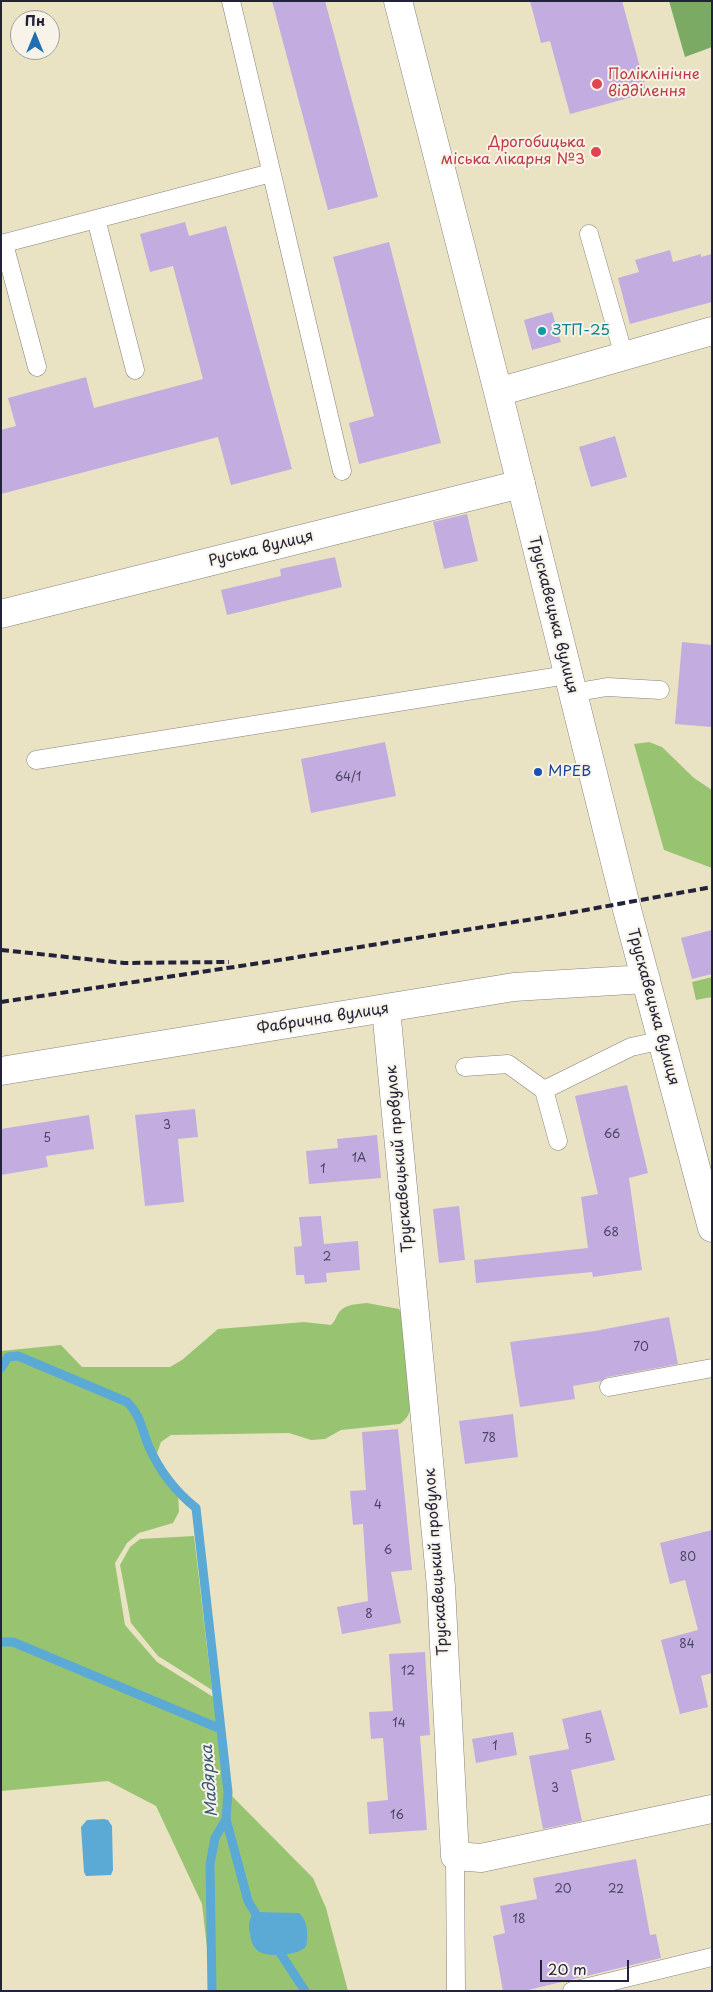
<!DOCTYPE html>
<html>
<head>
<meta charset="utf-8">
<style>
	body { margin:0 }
	#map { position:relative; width:713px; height:1992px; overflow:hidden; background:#eae3c3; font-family:"Playpen Sans",sans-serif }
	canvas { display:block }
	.frame { position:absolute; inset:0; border:2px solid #22223b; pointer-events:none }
	.north { position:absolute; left:10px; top:10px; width:50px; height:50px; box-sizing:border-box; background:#f7f3e8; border:1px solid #a29fa3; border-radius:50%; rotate:0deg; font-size:14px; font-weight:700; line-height:20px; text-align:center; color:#22223b }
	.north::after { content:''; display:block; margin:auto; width:18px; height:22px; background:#1f6fb2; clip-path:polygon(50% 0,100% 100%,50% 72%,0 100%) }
	.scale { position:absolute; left:540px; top:1960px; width:89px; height:22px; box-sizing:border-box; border:2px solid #22223b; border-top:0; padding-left:6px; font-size:15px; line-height:18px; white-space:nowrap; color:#22223b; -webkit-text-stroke:4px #f7f3e8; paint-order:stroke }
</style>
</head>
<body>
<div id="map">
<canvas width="713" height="1992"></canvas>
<div class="frame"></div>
<div class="north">Пн</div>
<div class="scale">20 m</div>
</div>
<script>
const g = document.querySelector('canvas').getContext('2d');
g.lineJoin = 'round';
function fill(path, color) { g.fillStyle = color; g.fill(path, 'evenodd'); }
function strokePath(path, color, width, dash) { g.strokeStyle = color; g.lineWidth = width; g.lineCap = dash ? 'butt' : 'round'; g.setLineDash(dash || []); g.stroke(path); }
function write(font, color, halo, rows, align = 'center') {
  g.font = font + ' "Playpen Sans",sans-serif'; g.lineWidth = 4; g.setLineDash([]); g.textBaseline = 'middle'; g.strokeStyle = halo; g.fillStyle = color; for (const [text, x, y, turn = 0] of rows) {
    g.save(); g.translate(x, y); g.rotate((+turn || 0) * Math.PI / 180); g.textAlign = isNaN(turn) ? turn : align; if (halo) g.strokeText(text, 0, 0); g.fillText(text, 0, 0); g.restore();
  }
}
fill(new Path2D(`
	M649,742L662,747L694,778L712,790V868L664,850L634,744Z
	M712,977V997L696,1000L692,982Z
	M367,1303L399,1309L403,1316L411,1404C410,1413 408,1418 400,1424L341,1430L325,1439L311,1440L289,1433L171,1435L161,1442L155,1459L168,1482L178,1494L179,1512L173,1523L139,1533L127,1543L115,1563L125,1625L157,1662L218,1700L228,1792L313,1878L326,1908L348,1991H212L202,1904L156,1806L108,1781L1,1791V1351L61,1345L82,1367H170L182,1360L218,1329L304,1322L331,1325C336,1320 336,1316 340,1311C346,1304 358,1304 367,1303Z
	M194,1536L212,1690L158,1656L131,1623L120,1565L130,1547L140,1539Z`), '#98c472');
fill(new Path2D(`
	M669,1H712V47L685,57Z`), '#7aaa64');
fill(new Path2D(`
	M104,1819L108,1820L112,1826L113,1870L111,1875L86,1876L84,1872L81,1827L87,1820Z
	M254,1912L299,1913C304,1918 306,1923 307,1930C307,1935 308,1941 306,1946C301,1955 271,1957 262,1953C254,1950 251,1942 250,1934C248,1927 249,1918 254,1912Z`), '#5ba9d5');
strokePath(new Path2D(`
	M1,1368L8,1357L18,1356L127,1402C141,1415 142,1431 149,1447C160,1472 175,1491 196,1508L228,1792L226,1819L248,1901L260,1921
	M1,1642H13L221,1729
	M275,1945L305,1991
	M212,1991L210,1864L215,1838L226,1819`), '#5ba9d5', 9);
fill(new Path2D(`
	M272,1H325L378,197L328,210Z
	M530,1H622L647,93L570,114L550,41L541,43Z
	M185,222L189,236L226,226L292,469L231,485L218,437L1,494V430L16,426L8,398L86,377L94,408L203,379L173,266L150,272L140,234Z
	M389,242L441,443L359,464L349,423L374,416L333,257Z
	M670,250L673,262L701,254V257L712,254V302L630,324L618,278L639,272L635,260Z
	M552,312L561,342L532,350L524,320Z
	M615,436L627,477L591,487L579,447Z
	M467,514L478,561L444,569L433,522Z
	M335,557L342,587L227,615L221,590L281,576L280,569Z
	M682,642L712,645V727L675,724Z
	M385,742L396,796L311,813L301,759Z
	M712,930V974L692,979L681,938Z
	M627,1085L648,1173L629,1178L642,1270L593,1277L592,1272L476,1283L474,1260L588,1248L581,1197L598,1194L575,1096Z
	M195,1109L198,1137L178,1139L184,1202L145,1206L135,1115Z
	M89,1115L94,1149L46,1156L48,1167L1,1175V1129Z
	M377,1135L381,1178L309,1184L306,1151L338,1148L337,1139Z
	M459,1206L465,1260L439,1263L433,1209Z
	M321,1216L324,1244L358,1241L360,1270L326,1273L327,1282L305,1284L304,1275H296L294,1247L302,1246L299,1217Z
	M669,1317L678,1364L607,1377L601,1381L573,1386L575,1399L520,1407L510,1342L595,1331Z
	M513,1414L518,1457L465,1464L459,1421Z
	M398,1429L412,1570L391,1572L401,1623L342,1634L337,1607L368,1601L363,1524L353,1525L350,1491L366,1490L362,1432Z
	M712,1530V1673L701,1676L708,1707L680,1714L661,1640L698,1630L685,1580L670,1584L660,1543Z
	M425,1652L430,1735L420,1736L427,1830L369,1834L367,1802L388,1800L383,1738L371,1739L369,1712L393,1711L389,1654Z
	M601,1710L615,1760L571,1770L582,1821L543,1829L529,1756L569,1749L562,1719Z
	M513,1732L517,1755L476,1763L472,1739Z
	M636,1859L650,1935L656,1934L661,1958L524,1991H503L493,1936L505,1933L500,1906L537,1899L533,1878Z`), '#c3acdf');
const lane = new Path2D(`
	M231,1L342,471
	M96,219L135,370
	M589,234L624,356
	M1,244L271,173
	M4,244L37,367
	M572,693L607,687L660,690
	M36,760L567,675
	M465,1067L508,1064L544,1090
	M558,1141L544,1090L631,1047L663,1040
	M609,1387L712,1368
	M455,1856L456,1991
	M572,1991L712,1957`);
const street = new Path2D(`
	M1,614L521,484
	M386,1009L441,1587L455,1856L481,1858L712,1809`);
const secondary = new Path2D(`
	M398,1L498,392L625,902L712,1228
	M498,392L712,331
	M1,1071L514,987L646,979`);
strokePath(lane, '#86827f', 19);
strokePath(street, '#86827f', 29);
strokePath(secondary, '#86827f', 29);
strokePath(lane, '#fff', 18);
strokePath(street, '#fff', 28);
strokePath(secondary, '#fff', 28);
strokePath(new Path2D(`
	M1,950L124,963L229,962
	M1,1002L267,962L558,915L712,887`), '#22223b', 4, [8, 4]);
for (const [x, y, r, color] of [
	[597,84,6,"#e0444e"],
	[596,152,6,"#e0444e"],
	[542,331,5,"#0f9aa8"],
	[538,772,5,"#1a4fb4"]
]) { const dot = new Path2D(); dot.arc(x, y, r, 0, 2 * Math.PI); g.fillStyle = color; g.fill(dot); strokePath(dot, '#f7f3e8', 2); }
write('12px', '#4a4464', null, [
	["64/1",348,778],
	["3",167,1126],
	["66",612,1135],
	["5",47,1139],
	["1А",359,1159],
	["1",323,1170],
	["68",611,1233],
	["2",327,1258],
	["70",641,1348],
	["78",489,1439],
	["4",378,1506],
	["6",388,1551],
	["80",688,1558],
	["8",369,1615],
	["84",687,1645],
	["12",408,1672],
	["14",399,1724],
	["5",588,1740],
	["1",495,1747],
	["3",555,1789],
	["16",397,1816],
	["20",563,1890],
	["22",616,1890],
	["18",519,1920]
]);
write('15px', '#be3a42', '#f7f3e8', [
	["Поліклінічне",608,75],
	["відділення",608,92],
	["Дрогобицька",585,143,"right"],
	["міська лікарня №3",585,160,"right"]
], 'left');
write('15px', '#0d838f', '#f7f3e8', [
	["ЗТП-25",552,331]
], 'left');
write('15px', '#22223b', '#f7f3e8', [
	["Руська вулиця",261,549,-14],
	["Трускавецька вулиця",553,615,76],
	["Трускавецька вулиця",653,1007,75],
	["Фабрична вулиця",323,1019,-9],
	["Трускавецький провулок",400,1159,-95],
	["Трускавецький провулок",437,1562,-94]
]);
write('15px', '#164399', '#f7f3e8', [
	["МРЕВ",548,772]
], 'left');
write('italic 16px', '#395879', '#f7f3e8', [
	["Мадярка",210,1781,-94]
]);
</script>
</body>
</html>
